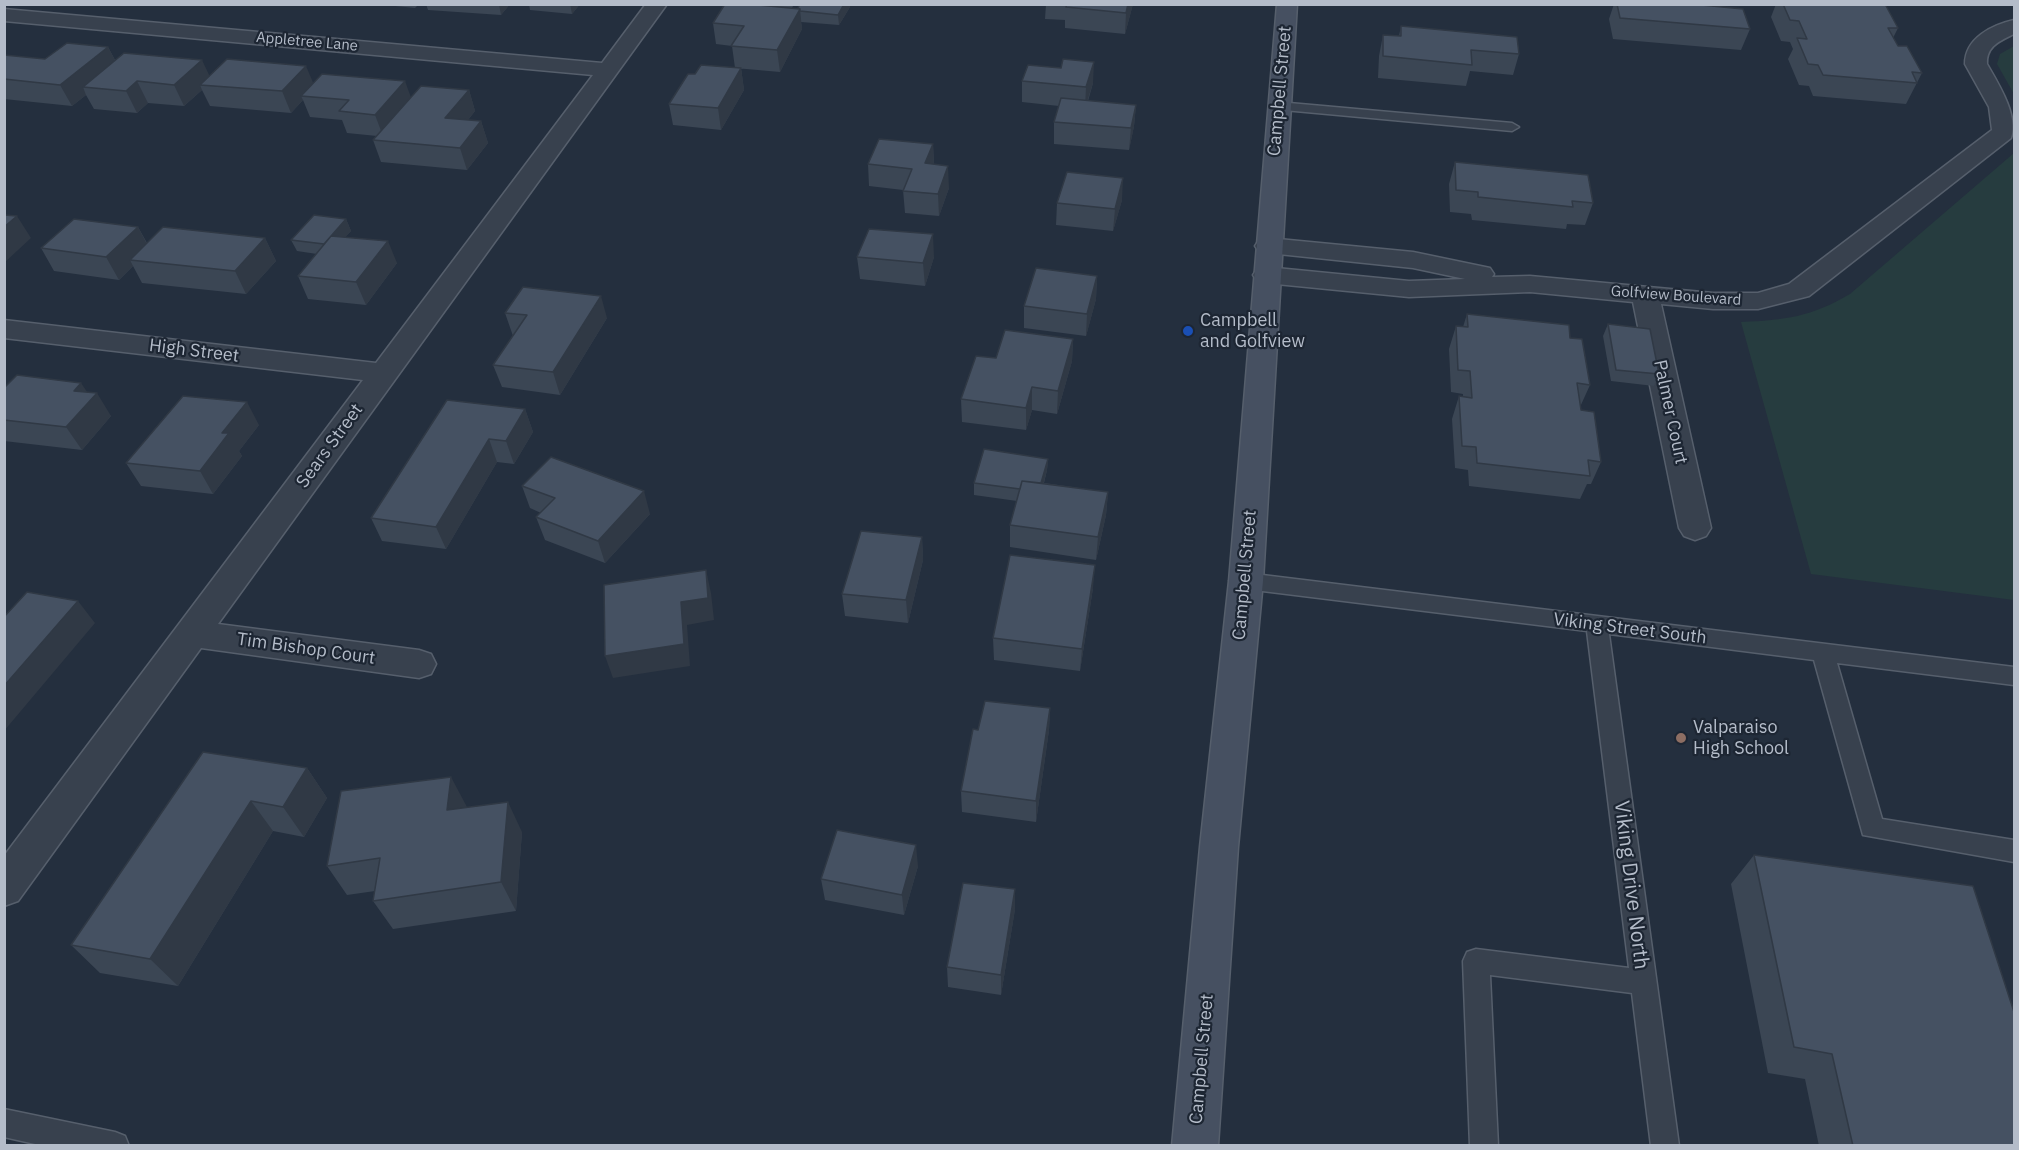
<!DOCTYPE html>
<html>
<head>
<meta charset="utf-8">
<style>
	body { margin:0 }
	#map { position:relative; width:2019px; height:1150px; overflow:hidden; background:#242f3e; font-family:"IBM Plex Sans",sans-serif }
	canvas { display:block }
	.frame { position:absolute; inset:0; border:6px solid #b4bcc9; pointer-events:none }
</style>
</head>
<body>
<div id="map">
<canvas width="2019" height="1150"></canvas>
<div class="frame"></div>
</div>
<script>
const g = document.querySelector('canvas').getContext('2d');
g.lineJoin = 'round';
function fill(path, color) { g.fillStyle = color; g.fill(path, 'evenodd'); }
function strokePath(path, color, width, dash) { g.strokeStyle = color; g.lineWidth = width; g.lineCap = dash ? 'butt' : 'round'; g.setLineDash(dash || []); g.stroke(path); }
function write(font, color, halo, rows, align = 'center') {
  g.font = font + ' "IBM Plex Sans",sans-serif'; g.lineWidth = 4.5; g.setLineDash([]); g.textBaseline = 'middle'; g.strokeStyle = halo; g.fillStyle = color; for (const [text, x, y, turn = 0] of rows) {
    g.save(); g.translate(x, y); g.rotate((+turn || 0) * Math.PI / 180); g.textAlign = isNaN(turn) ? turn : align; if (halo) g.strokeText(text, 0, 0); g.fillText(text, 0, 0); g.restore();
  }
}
fill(new Path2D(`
	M2014,46V94L1997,64L2000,54Z
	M2014,153V600L1811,574L1741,322C1785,320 1811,317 1850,294Z`), '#263c3f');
const service = new Path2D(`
	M1278,102L1512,123L1519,127L1512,131L1273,109L1271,106L1273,103Z
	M1246,573L2014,667V685L1837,663L1882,819L2014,840V862L1863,835L1814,660L1609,634L1679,1146H1651L1632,993L1490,975L1498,1146H1470L1463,961L1467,952L1476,949L1629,968L1587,631L1246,589L1239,587L1235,581L1239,575Z
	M4,1109L115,1132L125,1136L129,1146H44L4,1137Z`);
const minor = new Path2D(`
	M646,4H667L218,624L419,650L431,654L436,664L431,674L419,678L201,648L18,901L4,906V856L363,380L4,338V320L376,363L593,75L4,21V9L602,63Z
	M2014,20V34C2000,41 1986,46 1987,64C1998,83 2019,116 2011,138L1809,296L1758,309H1713L1661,304L1711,528L1706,536L1695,540L1684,536L1679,528L1633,302L1530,292L1409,297L1266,283L1257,281L1253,275L1257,269L1266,267L1409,281L1465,279L1413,268L1259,252L1255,246L1259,240L1268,238L1413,252L1490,268L1494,274L1492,277L1530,276L1713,293H1758L1789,284L1992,130L1989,107L1965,64C1965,38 1992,25 2014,20Z`);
const secondary = new Path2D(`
	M1277,4H1297L1263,581L1238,847L1218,1146H1172L1200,847L1229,581Z`);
strokePath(service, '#565f6c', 3);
strokePath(minor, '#565f6c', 3);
strokePath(secondary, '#565f6c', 3);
fill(service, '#38414e');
fill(minor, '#38414e');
fill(secondary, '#465061');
fill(new Path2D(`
	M375,4H419L415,8Z
	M426,4H510L501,15L428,10Z
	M529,4H580L572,14L530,10Z
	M725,4H794L792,8H798L800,4H849L850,7L839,25L801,22L802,29L780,72L735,68L732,46L716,44L713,23Z
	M1046,4H1133L1125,34L1065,28V20L1045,19Z
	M1614,4H1691L1750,29L1741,50L1613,39L1609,19Z
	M1776,4H1885L1898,28L1893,38L1898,46L1922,73L1906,104L1813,96L1809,86L1799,85L1788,59L1793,49L1790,42L1781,41L1771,17Z
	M1401,26L1519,54L1513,75L1470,71L1466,86L1378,78L1379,56L1383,35L1399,36Z
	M108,47L115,60L209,76L313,83L411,97L469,90L475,111L468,120L481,121L488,143L467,170L381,162L373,140L377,136L347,133L342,120L310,117L303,100L291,113L210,106L202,90L184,106L148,103L137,113L94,109L86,95L72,106L4,99V55L45,59Z
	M741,68L744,90L721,130L673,125L669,104L695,74Z
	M1022,81L1093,83L1088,101L1136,105L1134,126L1129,150L1054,144V122L1059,106L1022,102Z
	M933,144L934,164L949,188L939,216L905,213L903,190L869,186L868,164Z
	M1455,162L1593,203L1585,225L1567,224L1566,229L1472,220L1471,214L1450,212L1449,184Z
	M1122,200L1113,231L1056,225L1057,203Z
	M346,219L351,231L345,237L397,263L366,305L308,299L298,276L317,254L297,251L291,240Z
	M138,227L147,243L265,238L276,261L246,294L142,283L133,266L119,280L54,271L41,248Z
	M857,257H934L925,286L860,279Z
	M1097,276L1096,299L1086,336L1024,328V306Z
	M505,313L607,318L560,395L502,387L493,365L513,336Z
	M1467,314L1570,338L1590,385L1580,407L1581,410L1601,462L1591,484H1587L1580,499L1469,486L1468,470L1455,468L1452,419L1459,396L1463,397V394L1451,392L1449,349L1456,326L1463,327Z
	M1608,324L1659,374L1654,386L1611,381L1603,336Z
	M1073,339L1072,361L1057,414L1032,410L1026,430L962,422L961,399L996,358Z
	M4,388L87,392L111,416L82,450L4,441Z
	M525,409L533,432L514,464L497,462L446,549L382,541L371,518Z
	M259,425L239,451L242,456L213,494L141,486L126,463Z
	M1048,459L1047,470L1044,483L1108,492L1106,515L1096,560L1010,547V525L1017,501L974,495V483Z
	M522,486L650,514L605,563L545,540L536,517L541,513L530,508Z
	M922,537L923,560L908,623L845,616L842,594Z
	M1093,588L1080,671L994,660L993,638Z
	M1050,708L1049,730L1036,822L962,812L961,791L978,730Z
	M203,752L307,768L327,798L304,837L273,831L178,986L100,973L71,945Z
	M467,807L522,832L516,911L393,929L373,901L375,891L347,895L327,866Z
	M1754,855L2014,1146H1819L1805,1079L1768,1073L1731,884Z
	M918,866L904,915L825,900L821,879Z
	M1015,909L1001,995L948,987L947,967Z`), '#3b4654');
fill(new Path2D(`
	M499,4H510L501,15Z
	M570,4H580L572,14Z
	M844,4H849L850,7L839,25L838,15Z
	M1128,4H1133L1125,34L1126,13Z
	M800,9L802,29L780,72L777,50Z
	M108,47L119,68L83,87L86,95L72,106L60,85Z
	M202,60L212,81L200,85L202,90L184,106L174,85Z
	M1094,62L1093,83L1085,108L1086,87Z
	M306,66L315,87L301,96L303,100L291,113L282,91Z
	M741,68L744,90L721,130L718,108Z
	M137,81L148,103L137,113L126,91Z
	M405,81L413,103L383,136L375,115Z
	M469,90L475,111L452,140L445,118Z
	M1136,105L1134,126L1129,150L1131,128Z
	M481,121L488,143L467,170L460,148Z
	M933,144L934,166L925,163Z
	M948,166L949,188L939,216L938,194Z
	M1123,178L1122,200L1113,231L1115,209Z
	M17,216L31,238L4,263V227Z
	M346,219L351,231L329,255L324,244Z
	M138,227L150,250L130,260L133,266L119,280L106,257Z
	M933,234L934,257L925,286L923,263Z
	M265,238L276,261L246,294L235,271Z
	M388,241L397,263L366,305L356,282Z
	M1097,276L1096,299L1086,336L1087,314Z
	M601,296L607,318L560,395L553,372Z
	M1073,339L1072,361L1057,414L1058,391Z
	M81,383L92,399L97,393L111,416L82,450L66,427L74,391Z
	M1032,387V410L1026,430V408Z
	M247,402L259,425L239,451L242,456L213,494L200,471L222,433Z
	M525,409L533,432L514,464L506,441Z
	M489,439L497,462L446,549L436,527Z
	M1048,459L1047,470L1038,504V492Z
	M644,491L650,514L605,563L598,541Z
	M1108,492L1106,515L1096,560L1098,537Z
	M922,537L923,560L908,623L906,600Z
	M1095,565L1093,588L1080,671L1082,649Z
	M706,570L711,593L714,620L687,625L690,666L613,678L605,656L681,602Z
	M78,601L95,623L4,731V686Z
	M1050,708L1049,730L1036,822V801Z
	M307,768L327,798L304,837L283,807Z
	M451,777L467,807L447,810Z
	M251,801L273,831L178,986L150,959Z
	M508,802L522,832L516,911L501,882Z
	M916,845L918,866L904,915L902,895Z
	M1015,889V909L1001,995V975Z`), '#303945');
const building = new Path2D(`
	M725,4H748L800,9L777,50L731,46L744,26L713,23Z
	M800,4H844L838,15L800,11V9L798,8Z
	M1067,4H1128L1126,13L1066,7Z
	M1617,4H1691L1743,9L1750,29L1620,18Z
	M1783,4H1885L1898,28H1888L1898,46H1907L1922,73L1912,72L1917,83L1823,75L1818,65L1808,64L1797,38L1807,39L1799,21L1790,20Z
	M1401,26L1517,37L1519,54L1471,50L1472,65L1383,56V35L1401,36Z
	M67,43L108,47L60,85L4,79V55L45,59Z
	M124,53L202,60L174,85L137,81L126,91L83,87Z
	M227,59L306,66L282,91L200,85Z
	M1063,59L1094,62L1086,87L1022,81L1028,65L1061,68Z
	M701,65L741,68L718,108L669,104L688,74H695Z
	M322,74L405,81L375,115L339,111L349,100L301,96Z
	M421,86L469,90L445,118L481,121L460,148L373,140Z
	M1061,98L1136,105L1131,128L1054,122Z
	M879,139L933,144L925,163L948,166L938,194L903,191L912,169L868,164Z
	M1455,162L1588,175L1593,203L1572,201L1573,207L1478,197V192L1456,190Z
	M1067,172L1123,178L1115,209L1057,203Z
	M4,215L17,216L4,227Z
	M314,215L346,219L324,244L291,240Z
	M74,219L138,227L106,257L41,248Z
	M163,227L265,238L235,271L130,260Z
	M869,229L933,234L923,263L857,257Z
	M331,236L388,241L356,282L298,276Z
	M1036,268L1097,276L1087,314L1024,306Z
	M523,287L601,296L553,372L493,365L527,315L505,313Z
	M1467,314L1569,325L1570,338L1582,339L1590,385L1577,383L1581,410L1594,412L1601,462L1588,460L1590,476L1477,463L1476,447L1462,446L1459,396L1472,398L1470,371L1458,370L1456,326L1468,327Z
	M1608,324L1650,329L1659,374L1616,370Z
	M1005,330L1073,339L1058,391L1032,387L1026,408L961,399L976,356L996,358Z
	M17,375L81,383L74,391L97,393L66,427L4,420V388Z
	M183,396L247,402L222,433H229L200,471L126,463Z
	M447,400L525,409L506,441L489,439L436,527L371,518Z
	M984,449L1048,459L1041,483L1022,481L1020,489L974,483Z
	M551,457L644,491L598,541L536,517L555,498L522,486Z
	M1022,481L1108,492L1098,537L1010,525Z
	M861,531L922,537L906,600L842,594Z
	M1010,555L1095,565L1082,649L993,638Z
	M706,570L708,598L681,602L684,644L605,656L604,585Z
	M27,592L78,601L4,686V617Z
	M985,701L1050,708L1036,801L961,791L973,729L978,730Z
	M203,752L307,768L283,807L251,801L150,959L71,945Z
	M451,777L447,810L508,802L501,882L373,901L380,858L327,866L341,791Z
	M837,830L916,845L902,895L821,879Z
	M1754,855L1973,886L2014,1012V1146H1853L1832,1054L1794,1047Z
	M963,883L1015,889L1001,975L947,967Z`);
fill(building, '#455162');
strokePath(building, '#303945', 1.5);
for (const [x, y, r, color] of [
	[1188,331,6,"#1a4fb4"],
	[1681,738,6,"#8d6e63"]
]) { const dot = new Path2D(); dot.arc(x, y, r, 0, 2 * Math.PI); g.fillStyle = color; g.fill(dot); strokePath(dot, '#1d2633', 2); }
write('15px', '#b4bcc9', '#1d2633', [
	["Appletree Lane",307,42,5],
	["Golfview Boulevard",1676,296,4]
]);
write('18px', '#b4bcc9', '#1d2633', [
	["Campbell Street",1280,91,-85],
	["High Street",194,351,7],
	["Palmer Court",1670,412,78],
	["Sears Street",330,446,-54],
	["Campbell Street",1245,575,-85],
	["Viking Street South",1630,629,7],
	["Tim Bishop Court",306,649,8],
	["Campbell Street",1202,1059,-85]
]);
write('18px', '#b4bcc9', '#1d2633', [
	["Campbell",1200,321],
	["and Golfview",1200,342],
	["Valparaiso",1693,728],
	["High School",1693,749]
], 'left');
write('21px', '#b4bcc9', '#1d2633', [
	["Viking Drive North",1631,885,83]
]);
</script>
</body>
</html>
